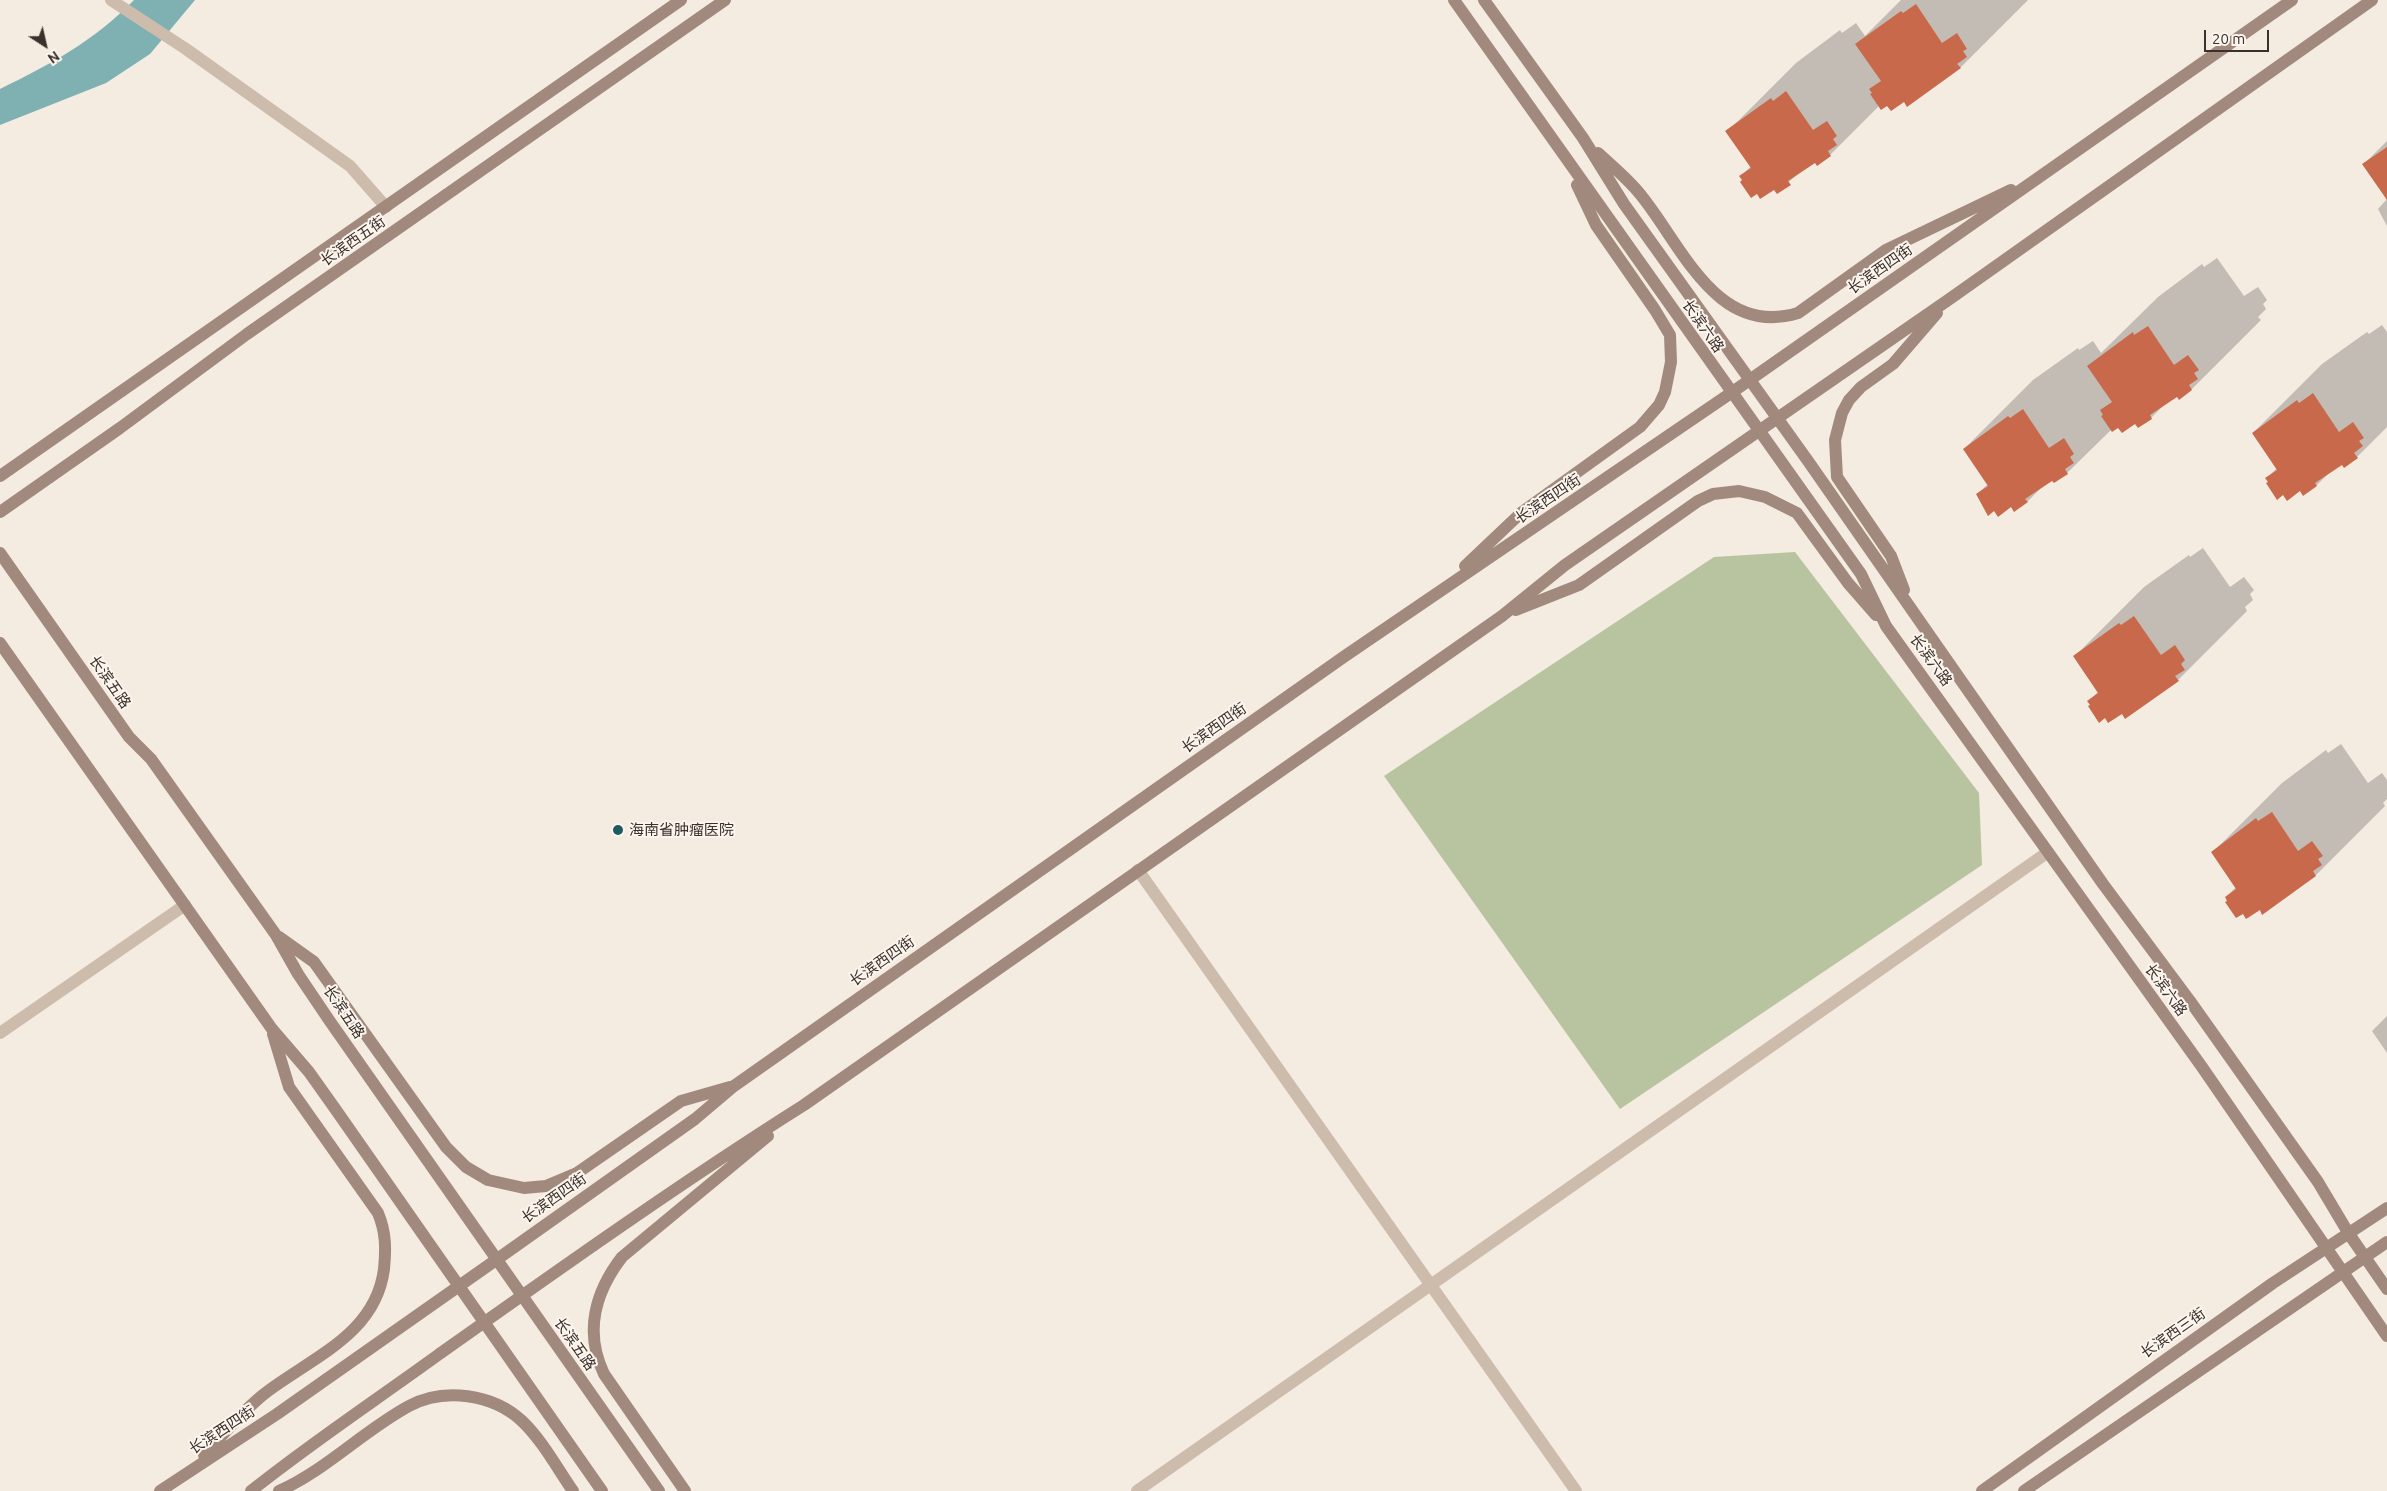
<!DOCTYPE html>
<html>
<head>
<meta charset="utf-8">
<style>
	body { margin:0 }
	#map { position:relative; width:2387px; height:1491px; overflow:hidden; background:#f4ebe1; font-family:Ubuntu,sans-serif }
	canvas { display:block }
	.north { position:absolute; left:20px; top:20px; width:50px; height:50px; -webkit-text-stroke:4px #fbf5ee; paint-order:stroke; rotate:145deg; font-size:14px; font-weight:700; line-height:20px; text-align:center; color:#3b302b }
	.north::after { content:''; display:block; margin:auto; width:18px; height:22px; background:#3b302b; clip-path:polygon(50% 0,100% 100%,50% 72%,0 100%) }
	.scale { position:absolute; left:2204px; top:30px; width:65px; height:22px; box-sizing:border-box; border:2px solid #3b302b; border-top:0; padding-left:6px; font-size:15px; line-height:18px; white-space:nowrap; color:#3b302b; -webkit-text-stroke:4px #fbf5ee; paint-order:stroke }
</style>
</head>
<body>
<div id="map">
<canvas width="2387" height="1491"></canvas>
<div class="north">N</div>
<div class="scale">20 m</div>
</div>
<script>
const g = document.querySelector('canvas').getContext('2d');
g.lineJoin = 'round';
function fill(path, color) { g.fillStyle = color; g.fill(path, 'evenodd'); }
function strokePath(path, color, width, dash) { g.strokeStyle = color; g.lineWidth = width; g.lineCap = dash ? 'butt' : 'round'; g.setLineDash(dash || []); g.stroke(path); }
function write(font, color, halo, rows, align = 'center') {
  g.font = font + ' Ubuntu,"Noto Sans SC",sans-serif'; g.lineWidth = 4; g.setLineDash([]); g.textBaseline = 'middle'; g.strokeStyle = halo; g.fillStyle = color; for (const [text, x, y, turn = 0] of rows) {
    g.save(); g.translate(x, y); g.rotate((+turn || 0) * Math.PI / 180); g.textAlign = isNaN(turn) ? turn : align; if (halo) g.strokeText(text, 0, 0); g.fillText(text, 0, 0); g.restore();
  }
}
fill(new Path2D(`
	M1795,552L1979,793L1982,865L1620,1109L1384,776L1714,557Z`), '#b8c4a0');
fill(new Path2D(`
	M134,0H195L150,54L106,83L0,125V89C51,64 94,41 134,0Z`), '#7fb0b2');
fill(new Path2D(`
	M1901,0H2028L1960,68L1905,100L1879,106L1830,155L1806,167L1777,192L1774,188L1743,180L1741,176L1751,166L1727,132L1796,63L1840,30L1842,33L1856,23L1865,36Z
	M2387,141V197L2364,164Z
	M2387,199V226L2378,209Z
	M2217,258L2244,296L2258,287L2267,300L2263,304L2266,309L2258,317L2261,320L2192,389L2179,398L2177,395L2168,401L2151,418L2139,427L2136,422L2112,429L2067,473L2044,485L2027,502L1994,510L1988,514L1977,494L1988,484L1964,449L2033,380L2078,348L2079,350L2093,341L2101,353L2158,297L2202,264L2204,267Z
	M2382,325L2387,332V427L2357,457L2333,469L2317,485L2301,490L2270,482L2267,478L2277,468L2253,433L2322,364L2367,332L2369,334Z
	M2203,548L2230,587L2244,577L2254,590L2250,594L2253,600L2245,607L2247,611L2178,680L2122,713L2105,717L2089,701L2099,691L2075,656L2144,587L2189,555L2190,557Z
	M2341,744L2368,783L2382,773L2387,780V799L2383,803L2385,806L2316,875L2263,913L2260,908L2243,912L2226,897L2236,887L2213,852L2282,783L2326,750L2328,753Z
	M2387,1016V1053L2372,1031Z`), '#0003');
fill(new Path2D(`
	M1916,4L1942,43L1957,33L1967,49L1963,51L1967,57L1957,64L1961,68L1907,107L1904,102L1891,111L1887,106L1881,110L1870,94L1872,93L1869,89L1881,81L1855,44L1901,11L1903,13Z
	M1786,91L1813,130L1827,121L1837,136L1833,139L1837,145L1828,151L1831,156L1817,166L1815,163L1788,181L1791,185L1777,194L1774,190L1760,199L1757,194L1751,198L1740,182L1742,180L1739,176L1751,168L1725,131L1771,98L1773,101Z
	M2387,147V200L2362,164Z
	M2148,326L2174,365L2188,355L2199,370L2194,373L2198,379L2189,385L2192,390L2179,400L2177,397L2150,415L2152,419L2138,428L2135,424L2122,433L2118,428L2112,432L2101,416L2103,415L2100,410L2112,402L2087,366L2133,332L2134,335Z
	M2313,393L2339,432L2353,422L2364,438L2359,441L2363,446L2354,453L2358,458L2344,468L2342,465L2315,483L2317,486L2303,496L2300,491L2287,501L2283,495L2277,500L2266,483L2268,482L2265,478L2277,470L2252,433L2297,400L2299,403Z
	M2023,409L2049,448L2064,438L2074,454L2070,457L2074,463L2065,469L2068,474L2054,483L2052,481L2025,499L2028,502L2014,512L2011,507L1998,517L1994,511L1988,516L1976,494L1988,486L1963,449L2008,416L2010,418Z
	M2134,616L2161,655L2175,645L2185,660L2181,664L2185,670L2175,676L2179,681L2125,719L2122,714L2108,723L2105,718L2099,723L2088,706L2090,705L2087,701L2098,693L2073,656L2119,623L2121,625Z
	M2272,812L2298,851L2312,841L2323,856L2318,859L2322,865L2313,871L2316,876L2262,915L2260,910L2246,919L2243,914L2236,918L2225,902L2227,901L2225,897L2236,889L2211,852L2256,818L2258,821Z`), '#c8694b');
strokePath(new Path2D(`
	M111,0L186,49L350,166L386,207
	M1138,870L1576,1491
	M0,1033L185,905
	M1137,1491L2048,852`), '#cdbbac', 12);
strokePath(new Path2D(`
	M1454,0L1861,574L1886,626L2202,1067L2387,1336
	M1484,0L1583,138L1624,204L1808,461L2103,884L2190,1001L2318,1182L2349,1234L2387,1289
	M1598,153C1612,166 1628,179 1640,194C1682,245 1716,338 1798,313L1886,250L2011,190
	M0,476L681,0
	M0,512L120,428L247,334L725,0
	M0,553L129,737L151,759L276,935L298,974L329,1020L659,1491
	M1465,566L1522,512L1640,427L1659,405L1665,392L1671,362L1670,335L1655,310L1596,225L1577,185
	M1904,590L1891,556L1837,477L1835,440L1842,413L1849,400L1861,387L1893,364L1937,313
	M1516,610L1579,585L1698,501L1713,494L1739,491L1765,497L1797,513L1848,583L1876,615
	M0,643L272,1029L309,1072L336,1110L602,1491
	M279,937L314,962L446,1147L466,1167L488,1180L524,1188L546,1186L577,1173L681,1101L730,1087
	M204,1455C224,1434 245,1408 268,1391C315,1356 376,1333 384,1269C386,1249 386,1232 378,1213L289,1087L273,1034
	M160,1491L277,1414L496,1260L695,1119L734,1086L1345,656L1731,393L2292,0
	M251,1491C311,1443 376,1400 438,1355C558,1270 679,1184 804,1105L1502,616L1565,565L1951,298L2372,0
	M279,1491C326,1470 363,1431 409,1406C444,1387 493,1394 522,1421C542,1440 557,1468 573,1491
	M685,1491L604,1374C584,1332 595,1292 622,1257L768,1136
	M1982,1491L2273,1283L2387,1208
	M2024,1491L2387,1242`), '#a18a7d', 12);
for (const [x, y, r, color] of [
	[618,830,6,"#1f5a5e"]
]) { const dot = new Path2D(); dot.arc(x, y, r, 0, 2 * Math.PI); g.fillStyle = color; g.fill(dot); strokePath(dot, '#fbf5ee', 2); }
write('15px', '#3b302b', '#fbf5ee', [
	["长滨西五街",353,241,-35],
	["长滨西四街",1880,269,-35],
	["长滨六路",1703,326,55],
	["长滨西四街",1548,499,-34],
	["长滨六路",1931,660,54],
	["长滨五路",110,682,55],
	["长滨西四街",1214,728,-35],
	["长滨西四街",882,961,-35],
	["长滨六路",2166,990,54],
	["长滨五路",344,1012,56],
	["长滨西四街",554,1198,-35],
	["长滨西三街",2173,1333,-35],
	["长滨五路",575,1344,55],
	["长滨西四街",222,1430,-33]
]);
write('15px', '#3b302b', '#fbf5ee', [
	["海南省肿瘤医院",629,830]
], 'left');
</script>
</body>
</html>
